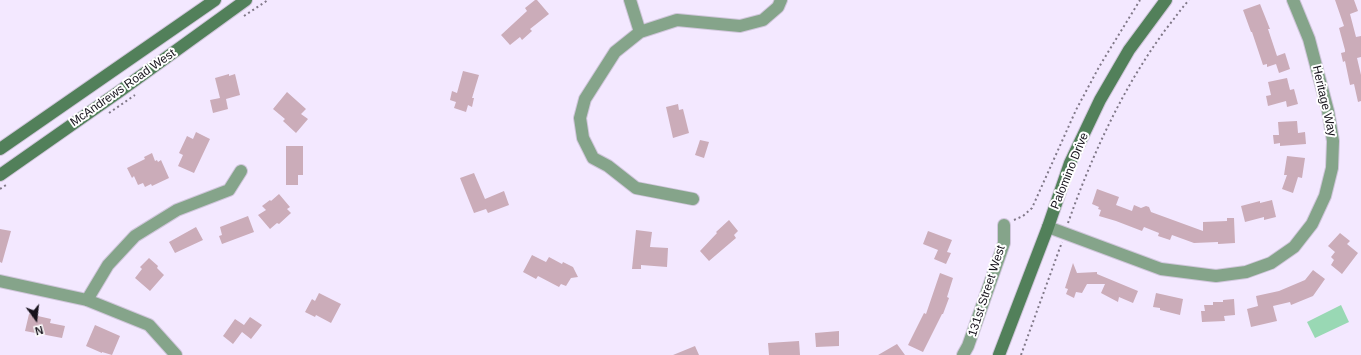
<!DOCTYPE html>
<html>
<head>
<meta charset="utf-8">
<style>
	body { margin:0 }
	#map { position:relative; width:1361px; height:355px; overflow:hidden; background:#f3e8ff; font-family:Arial,sans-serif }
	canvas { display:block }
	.north { position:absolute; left:16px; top:299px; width:40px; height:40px; -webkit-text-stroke:3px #fff; paint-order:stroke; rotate:165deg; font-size:11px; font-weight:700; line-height:16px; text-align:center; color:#16121b }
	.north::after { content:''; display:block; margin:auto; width:14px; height:18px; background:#16121b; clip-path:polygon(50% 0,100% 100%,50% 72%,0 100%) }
</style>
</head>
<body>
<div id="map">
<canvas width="1361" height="355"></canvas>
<div class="north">N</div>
</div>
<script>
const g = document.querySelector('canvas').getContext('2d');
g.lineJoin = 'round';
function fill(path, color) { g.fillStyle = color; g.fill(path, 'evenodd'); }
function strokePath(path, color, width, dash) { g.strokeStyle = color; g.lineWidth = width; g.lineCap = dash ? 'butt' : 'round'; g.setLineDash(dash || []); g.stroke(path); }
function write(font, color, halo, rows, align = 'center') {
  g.font = font + ' Arial,sans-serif'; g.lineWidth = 4; g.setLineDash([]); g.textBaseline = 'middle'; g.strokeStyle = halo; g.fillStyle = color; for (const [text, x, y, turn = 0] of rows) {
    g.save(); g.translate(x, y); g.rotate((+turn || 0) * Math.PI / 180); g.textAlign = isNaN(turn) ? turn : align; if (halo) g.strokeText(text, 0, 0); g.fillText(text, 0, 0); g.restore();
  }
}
fill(new Path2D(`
	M1341,305L1349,322L1315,338L1307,322Z`), '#99d8b4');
fill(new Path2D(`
	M535,0H537L549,14L530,29L532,31L522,40L520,37L510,45L501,35L527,11L525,8Z
	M1335,0H1354L1358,11L1350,14L1356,37L1361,36V57L1357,58L1361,75V101L1358,102L1354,84L1350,85L1345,61L1343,62L1341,53L1345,52V50L1339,28L1344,26Z
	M1260,4L1270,29H1268L1277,56L1285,53L1290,69L1279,73L1276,64L1267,67V64L1263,65L1252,32H1251L1243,10Z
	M463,71L479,75L472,98H474L472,107L468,105L466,112L454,108L456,102L450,100L452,91L457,93Z
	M229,74V76L235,74L240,95L226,99L228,109L213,113L210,100L220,98L215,78Z
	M1287,78L1290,90L1294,89L1298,104L1287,107L1286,101L1268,106L1266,96L1271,95L1268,82Z
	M287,92L306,109L301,114L308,119L296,133L283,121L285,119L273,109Z
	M678,104L679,110L683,109L689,133L673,138L666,107Z
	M1297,121L1298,133L1305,132L1306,144L1280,146V143L1274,144L1273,135H1279L1278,122Z
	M196,132L210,139L194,173L178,166L183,155L179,153L187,136L193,139Z
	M700,140L709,142L704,158L695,155Z
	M286,146H303V175H298V185H286Z
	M152,153L155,161L157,160L158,162L161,160L169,178L152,186L151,184L145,187L143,183L138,185L134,176L132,178L127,168L145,159L144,157Z
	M1287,156L1305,158L1302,178L1298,177L1293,193L1282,189L1287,175H1284Z
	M474,173L485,199L504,191L509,205L488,213L486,209L474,213L460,178Z
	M1097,189L1119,197L1116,205L1132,211L1134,205L1141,208L1146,206L1149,207L1151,212L1203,231V222L1227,221V218H1234L1235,243L1218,244V242L1194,243L1172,235L1170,240L1158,236L1159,233L1144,227L1142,231L1116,221L1099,216L1101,210L1098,209L1099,207L1092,204Z
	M279,194L290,207L287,209L291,213L279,224L277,223L270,229L258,215L266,210L262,206L270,200L271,201Z
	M1272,200L1276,217L1264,220V217L1245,222L1241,206L1260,201V203Z
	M248,216L254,232L222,244L219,236L222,235L220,227Z
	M729,220L738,231L734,235L736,238L709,261L700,251L717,233L716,232Z
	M196,227L203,240L175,253L169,242Z
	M0,229L11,231L2,263L0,262Z
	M636,230L652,232L650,247L668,248L667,267L641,265V269H632Z
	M928,231L952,240L947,252L951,253L946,264L934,259L938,250L923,244Z
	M1340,233L1350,241L1347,244L1358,253L1342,274L1331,265L1334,260L1331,257L1335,252L1328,246Z
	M532,255L546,262L549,257L562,264L563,262L573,267L578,277L571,278L566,286L561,284L559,287L538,276L536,279L523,272Z
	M149,258L158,266L157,268L164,275L150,291L135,278L142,269L140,267Z
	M1073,263L1077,273L1097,272V274L1138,291L1133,303L1119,297L1118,302L1101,293L1105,284H1087L1082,293L1076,292L1074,298L1066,294L1068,289L1065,288Z
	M1313,270L1325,279L1313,296L1291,305L1290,302L1273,306L1277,321L1251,327L1247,309L1258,306L1256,296L1279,291L1305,280Z
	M940,273L953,278L947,297L949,298L943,314H942L923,352L908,345L924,313L926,314Z
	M319,293L341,304L331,323L316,315L315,317L305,312L312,299L315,301Z
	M1156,293L1183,299L1180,315L1160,310V308L1153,307Z
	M1234,299L1235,315L1224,316L1225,321L1202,322L1201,311H1205L1204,305H1213V302H1223V300Z
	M29,314L51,319L50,323L65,326L62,338L25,331Z
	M250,317L262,325L251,339L242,332L233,344L223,336L235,319L244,325Z
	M95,325L120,336L112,355L102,352V353L86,346Z
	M839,331V346L816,347L815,333Z
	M799,341L800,355H769L768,343Z
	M897,344L905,355H878Z
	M695,346L699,355H673Z`), '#cbacb9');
const street = new Path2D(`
	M630,0L640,32
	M693,199L636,188L608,166L593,158L583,138L580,118L585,99L615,52L640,32L677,20L740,26L763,20L778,7L781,0
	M1048,227L1161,269L1216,276L1246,272L1271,263L1294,247L1312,224L1325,196L1332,168L1333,141L1328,111L1309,39L1293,0
	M0,281L87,300L149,325L176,355
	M87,300L108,265L135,236L177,210L229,190L241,171
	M963,355L968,346L1004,243V225`);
const secondary = new Path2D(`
	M0,149L215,0
	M0,175L120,91L246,0
	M999,355L1048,227L1070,163L1100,100L1129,50L1166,0`);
strokePath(street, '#d0c6db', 14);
strokePath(secondary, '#d0c6db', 14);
strokePath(new Path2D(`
	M244,16L268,0
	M109,113L135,95
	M0,189L6,185
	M1014,220L1023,216L1032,208L1076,110L1099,67L1140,0
	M1068,223C1092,155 1123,87 1166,29C1174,19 1181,9 1189,0
	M1021,355L1062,242`), '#807888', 2, [2, 3]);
strokePath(street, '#85a48a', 12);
strokePath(secondary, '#52805a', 12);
write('12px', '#16121b', '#fff', [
	["McAndrews Road West",123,88,-35],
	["Heritage Way",1324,101,77],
	["Palomino Drive",1070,171,-68],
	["131st Street West",987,291,-72]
]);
</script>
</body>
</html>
